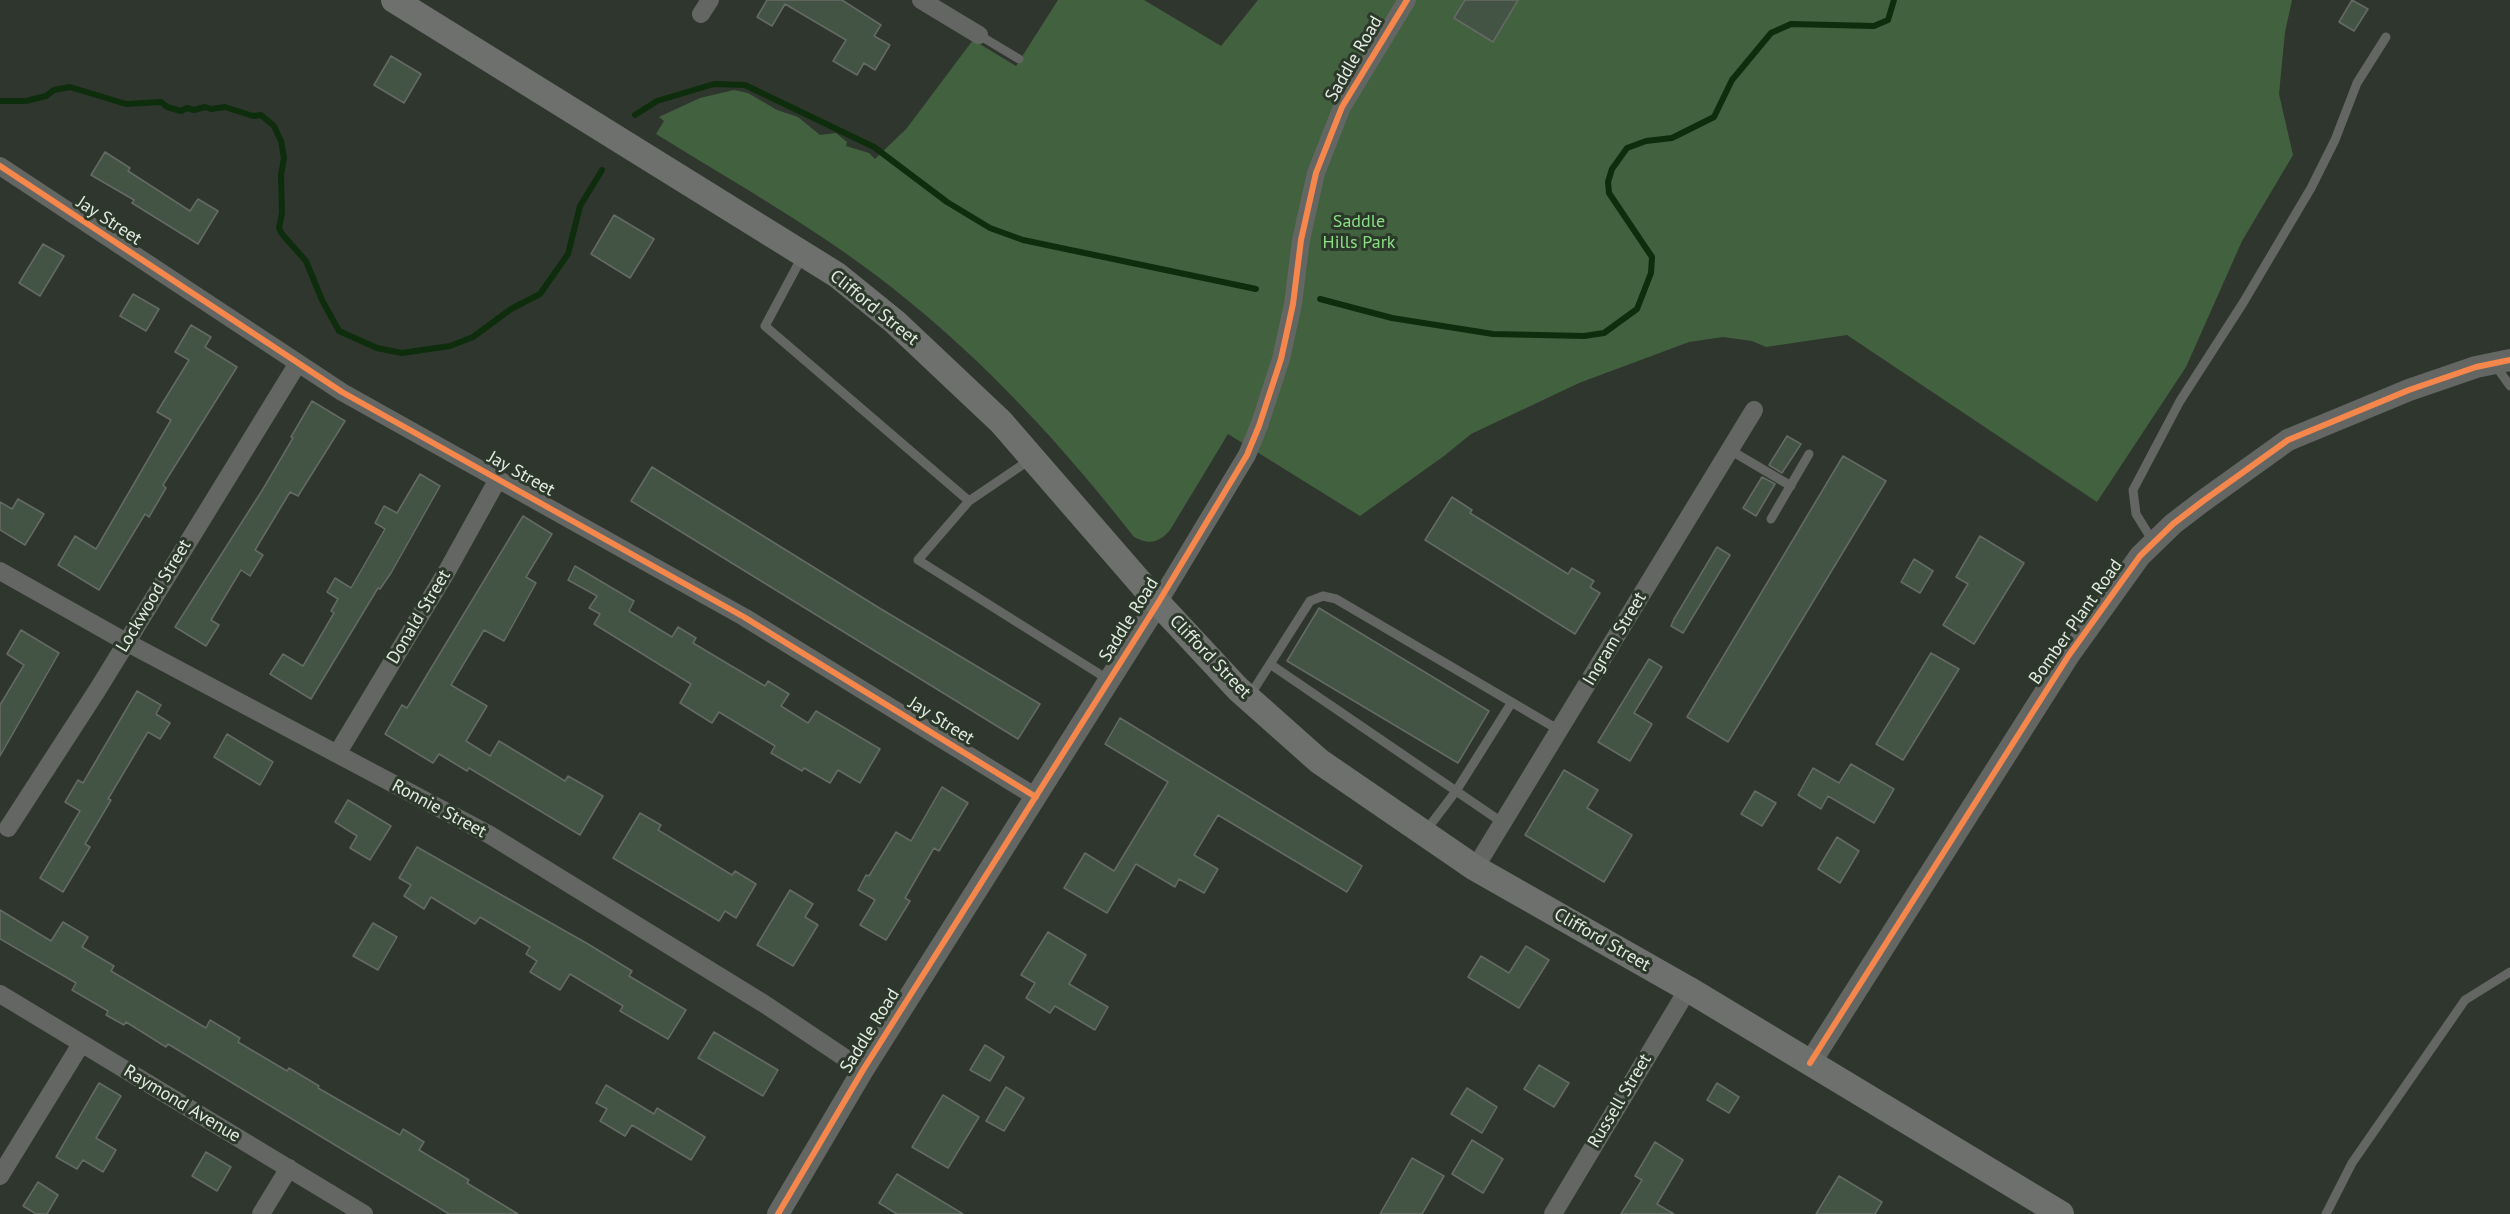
<!DOCTYPE html>
<html>
<head>
<meta charset="utf-8">
<style>
	body { margin:0 }
	canvas { display:block; background:#2f362e }
</style>
</head>
<body>
<canvas width="2510" height="1214"></canvas>
<script>
const g = document.querySelector('canvas').getContext('2d');
g.lineJoin = 'round';
function fill(path, color) { g.fillStyle = color; g.fill(path, 'evenodd'); }
function strokePath(path, color, width, dash) { g.strokeStyle = color; g.lineWidth = width; g.lineCap = dash ? 'butt' : 'round'; g.setLineDash(dash || []); g.stroke(path); }
function write(font, color, halo, rows, align = 'center') {
  g.font = font + ' "PT Sans",sans-serif'; g.lineWidth = 6; g.setLineDash([]); g.textBaseline = 'middle'; g.strokeStyle = halo; g.fillStyle = color; for (const [text, x, y, turn = 0] of rows) {
    g.save(); g.translate(x, y); g.rotate((+turn || 0) * Math.PI / 180); g.textAlign = isNaN(turn) ? turn : align; if (halo) g.strokeText(text, 0, 0); g.fillText(text, 0, 0); g.restore();
  }
}
fill(new Path2D(`
	M1058,0H1144L1221,46L1258,0H2292L2285,32L2279,94L2293,155L2242,241L2186,367L2097,502L1847,335L1766,347L1752,341L1723,337L1689,342L1579,383L1471,434L1444,456L1360,516L1228,434L1170,530C1159,543 1149,545 1134,537C1063,446 986,362 895,290C821,231 737,184 656,134L664,121L659,117L661,116L700,98L734,90L748,93L777,110L798,117L820,135L836,133L847,142L846,146L869,153L875,159L907,128L973,40L1016,66Z`), '#42613f');
strokePath(new Path2D(`
	M0,101H26L46,96L54,90L70,87L126,104L161,102L167,107L181,111L187,108L194,110L205,107L211,109L225,107L253,116L261,115L274,126L281,141L284,158L281,175L282,213L279,228L282,234L306,261L322,300L339,331L377,348L402,353L450,346L473,337L511,309L540,294L568,254L580,206L602,170
	M635,115L657,101L714,84L745,85L874,147L947,202L990,228L1023,240L1256,289
	M1320,299L1392,318L1493,334L1584,336L1604,333L1637,309L1651,273L1652,257L1609,193L1608,182L1612,169L1627,148L1646,141L1672,138L1714,117L1732,80L1771,33L1791,24L1874,26L1888,20L1894,0`), '#0d2d0c', 6);
const building = new Path2D(`
	M767,0H842L881,25L874,36L890,45L875,70L864,63L857,75L833,61L846,40L785,4L772,26L757,17Z
	M1465,0H1518L1493,42L1454,18Z
	M2352,0L2368,9L2354,31L2339,22Z
	M391,56L421,74L404,103L374,85Z
	M105,152L130,168L128,171L190,211L198,199L218,211L198,244L132,203L134,200L91,175Z
	M614,215L654,239L630,278L591,254Z
	M43,244L64,256L40,296L19,283Z
	M133,294L159,309L146,331L120,316Z
	M191,325L211,337L205,347L237,367L163,485L166,488L149,517L145,514L99,590L58,565L75,536L96,549L171,420L157,412L189,360L175,352Z
	M312,401L345,421L298,496L290,492L255,550L263,555L250,576L241,570L211,620L219,625L206,646L175,627L263,489L293,438L291,437Z
	M1787,436L1801,444L1782,473L1769,465Z
	M1843,456L1886,481L1728,742L1687,717Z
	M652,467L881,609L1040,704L1018,739L631,501Z
	M420,474L440,486L391,573L380,589L378,588L311,699L270,674L283,654L303,666L334,613L331,611L338,599L327,592L335,578L351,588L385,529L375,523L384,506L397,513Z
	M1762,477L1775,484L1756,516L1743,508Z
	M1452,497L1472,510L1470,513L1568,574L1572,568L1594,581L1590,587L1600,593L1575,634L1425,540Z
	M18,499L44,514L25,545L0,530V502L12,509Z
	M523,516L552,534L526,577L536,583L504,641L484,630L451,685L487,706L466,741L490,756L499,741L565,781L568,776L603,796L580,835L469,768L467,771L439,754L433,763L385,734L402,705L407,708Z
	M1980,536L2024,563L1974,644L1943,625L1968,584L1956,577Z
	M1717,547L1730,555L1683,633L1671,626L1674,619Z
	M1914,559L1933,571L1920,593L1901,582Z
	M575,566L634,601L629,611L672,637L678,627L696,638L693,643L765,686L768,681L789,694L781,706L808,723L816,711L880,749L860,783L838,770L830,783L804,768L802,771L771,753L775,746L719,712L712,723L680,703L691,684L594,624L600,614L589,608L597,596L568,580Z
	M1319,608L1489,711L1458,763L1287,661Z
	M21,630L59,653L0,756V705L24,665L7,654Z
	M1931,653L1959,669L1903,760L1876,744Z
	M1649,659L1662,667L1634,713L1652,724L1630,761L1598,742Z
	M137,691L161,705L156,714L170,723L160,739L148,732L108,799L111,800L85,844L90,847L63,892L40,878L80,811L65,802L78,780L83,783Z
	M1120,718L1362,866L1347,892L1218,815L1194,855L1218,869L1204,893L1179,879L1175,887L1136,864L1107,913L1064,888L1085,853L1114,871L1168,782L1105,744Z
	M227,734L273,762L260,785L214,757Z
	M1851,764L1894,789L1874,823L1828,796L1821,809L1798,795L1813,768L1839,783Z
	M1564,770L1598,790L1587,808L1632,835L1604,882L1525,835Z
	M942,787L968,803L939,851L934,848L905,898L910,901L886,940L860,925L875,900L858,890L866,875L869,876L896,832L911,841Z
	M1755,791L1776,803L1762,826L1741,814Z
	M348,800L391,826L370,860L350,848L357,836L335,822Z
	M640,813L661,825L658,830L732,875L735,871L756,884L736,918L725,911L719,921L613,858Z
	M1837,837L1859,851L1840,883L1818,869Z
	M417,847L588,944L632,971L629,976L686,1010L668,1039L620,1011L623,1006L570,974L560,990L530,972L537,961L526,954L530,947L480,917L475,924L431,897L424,909L404,896L411,885L399,878Z
	M790,890L813,904L805,917L818,925L793,966L757,945Z
	M0,910L51,941L63,922L88,937L82,947L114,966L111,971L206,1028L210,1020L240,1038L238,1042L287,1071L289,1068L319,1086L318,1088L400,1135L403,1129L424,1142L419,1150L469,1180L467,1183L518,1214H449L168,1044L166,1047L126,1022L124,1025L106,1015L108,1011L72,990L76,983L0,939Z
	M373,923L397,937L378,970L353,956Z
	M1048,932L1086,955L1069,984L1108,1007L1095,1030L1055,1006L1050,1013L1026,998L1035,983L1021,975Z
	M1526,946L1549,960L1519,1008L1468,977L1481,956L1509,973Z
	M714,1032L778,1070L763,1096L698,1058Z
	M985,1045L1004,1057L990,1081L970,1070Z
	M1539,1065L1569,1083L1554,1107L1524,1089Z
	M99,1083L121,1096L96,1138L116,1150L103,1172L83,1160L77,1169L56,1157Z
	M1717,1083L1739,1097L1729,1113L1707,1100Z
	M606,1085L654,1114L657,1108L705,1137L691,1160L632,1125L625,1136L600,1121L607,1109L596,1103Z
	M1006,1087L1024,1098L1004,1131L986,1121Z
	M1467,1088L1497,1107L1482,1133L1451,1114Z
	M943,1095L979,1117L948,1168L912,1147Z
	M1472,1140L1503,1159L1483,1193L1452,1174Z
	M1655,1142L1683,1160L1657,1204L1674,1214H1621L1642,1180L1635,1176Z
	M206,1152L231,1167L217,1191L192,1176Z
	M1412,1158L1444,1176L1422,1214H1380Z
	M897,1174L963,1214H897L879,1203Z
	M1839,1176L1882,1202L1875,1214H1816Z
	M38,1182L58,1195L47,1214H36L23,1206Z`);
fill(building, '#445444');
strokePath(building, '#646a64', 1.5);
strokePath(new Path2D(`
	M979,35L1019,59
	M802,257L765,326L969,501L918,560L1109,680
	M2495,365L2510,386
	M1730,450L1791,486
	M969,501L1031,459
	M1771,519L1809,454
	M2154,543L2136,514L2133,490L2180,401L2243,303L2311,188L2335,140L2357,83L2386,37
	M1270,664L1503,823
	M1249,697L1310,601L1323,596L1336,599L1559,730
	M1425,832L1456,791L1512,702
	M2326,1214L2352,1163L2465,1000L2510,972`), '#636662', 9);
strokePath(new Path2D(`
	M921,0L979,35
	M701,14L710,0
	M0,166L342,392L744,617L1036,797
	M0,571L126,642L490,835L766,1005L863,1070
	M1158,603L1247,455L1259,426L1281,359L1293,304L1301,240L1316,173L1342,107L1407,0
	M337,754L447,571L498,479
	M8,828L98,689L298,363
	M1475,868L1754,410
	M0,994L364,1214
	M0,1176L81,1044
	M261,1214L289,1168
	M1553,1214L1688,989`), '#636662', 18);
strokePath(new Path2D(`
	M1810,1063L2069,655L2140,556L2173,524L2203,501L2288,440L2409,390L2476,367L2510,360
	M778,1214L863,1070L1158,603`), '#636662', 22);
strokePath(new Path2D(`
	M394,0L837,275L895,322L1001,422L1158,603L1238,689L1319,761L1475,868L1688,989L2061,1214`), '#6d706d', 26);
strokePath(new Path2D(`
	M0,166L342,392L744,617L1036,797
	M1810,1063L2069,655L2140,556L2173,524L2203,501L2288,440L2409,390L2476,367L2510,360
	M778,1214L863,1070L1158,603L1247,455L1259,426L1281,359L1293,304L1301,240L1316,173L1342,107L1407,0`), '#f5874c', 6);
write('18px', '#e2ebe1', '#2c392a', [
	["Saddle Road",1354,59,-60],
	["Jay Street",109,221,33],
	["Clifford Street",874,308,39],
	["Jay Street",521,474,29],
	["Lockwood Street",154,596,-59],
	["Donald Street",419,617,-59],
	["Saddle Road",1129,620,-58],
	["Bomber Plant Road",2076,622,-55],
	["Ingram Street",1615,639,-59],
	["Clifford Street",1210,657,46],
	["Jay Street",941,721,32],
	["Ronnie Street",439,809,28],
	["Clifford Street",1602,940,30],
	["Saddle Road",870,1031,-58],
	["Russell Street",1620,1101,-59],
	["Raymond Avenue",182,1104,31]
]);
write('18px', '#8adf85', '#2c392a', [
	["Saddle",1359,222],
	["Hills Park",1359,243]
]);
</script>
</body>
</html>
